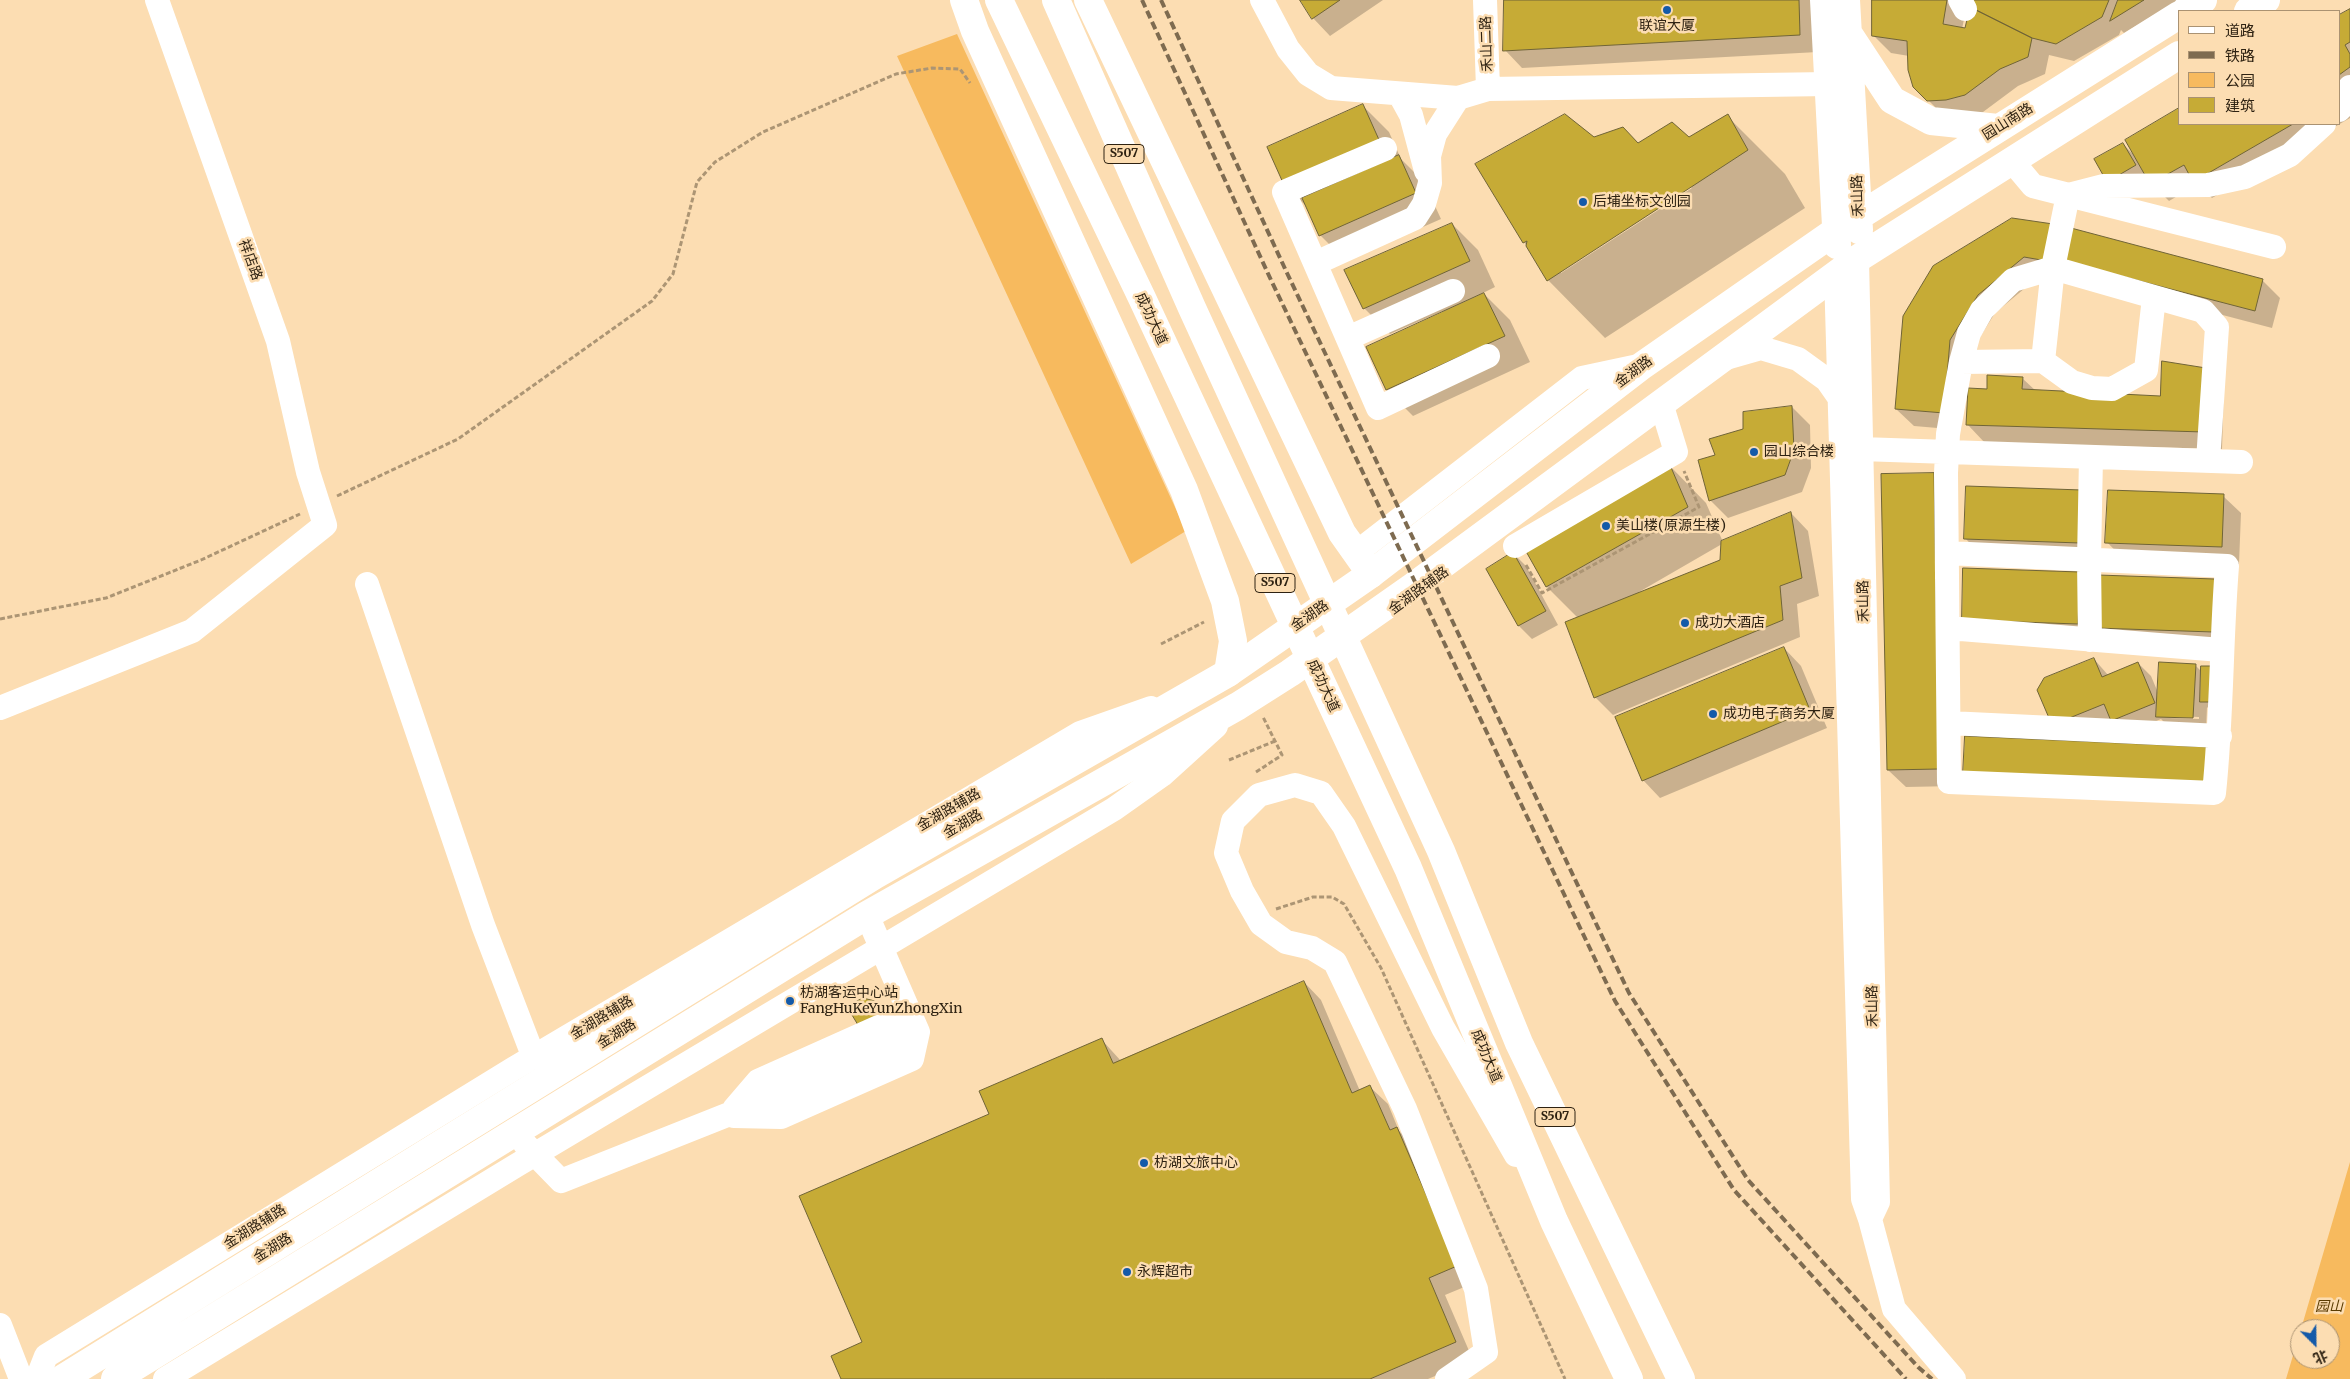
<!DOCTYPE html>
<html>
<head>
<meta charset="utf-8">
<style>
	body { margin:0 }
	#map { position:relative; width:2350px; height:1379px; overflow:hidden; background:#fcddb2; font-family:Merriweather,"Noto Sans SC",serif }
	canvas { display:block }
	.legend { position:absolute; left:2178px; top:10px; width:162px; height:115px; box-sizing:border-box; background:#fcddb2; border:1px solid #aa9272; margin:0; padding:6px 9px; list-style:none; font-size:15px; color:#2e2212 }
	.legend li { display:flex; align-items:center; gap:10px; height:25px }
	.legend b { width:25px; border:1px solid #aa9272 }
	.north { position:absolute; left:2290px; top:1319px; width:50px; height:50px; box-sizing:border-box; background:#fcddb2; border:1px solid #aa9272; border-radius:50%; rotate:157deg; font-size:14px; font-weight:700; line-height:20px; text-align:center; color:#2e2212 }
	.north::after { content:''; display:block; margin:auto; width:18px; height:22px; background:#145aa9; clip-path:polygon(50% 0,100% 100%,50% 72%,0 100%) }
</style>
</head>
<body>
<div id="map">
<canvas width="2350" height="1379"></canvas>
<ul class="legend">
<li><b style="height:6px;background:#fff"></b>道路</li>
<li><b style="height:6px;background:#7e6b50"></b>铁路</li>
<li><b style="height:14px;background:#f7ba5e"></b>公园</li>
<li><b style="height:14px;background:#c6ab36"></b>建筑</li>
</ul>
<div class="north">北</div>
</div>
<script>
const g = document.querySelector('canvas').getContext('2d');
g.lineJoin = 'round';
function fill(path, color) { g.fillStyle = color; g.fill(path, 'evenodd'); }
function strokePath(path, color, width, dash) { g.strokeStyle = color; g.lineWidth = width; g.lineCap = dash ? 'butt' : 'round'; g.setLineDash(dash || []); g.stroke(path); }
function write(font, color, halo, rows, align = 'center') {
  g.font = font + ' Merriweather,"Noto Sans SC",serif'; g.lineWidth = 5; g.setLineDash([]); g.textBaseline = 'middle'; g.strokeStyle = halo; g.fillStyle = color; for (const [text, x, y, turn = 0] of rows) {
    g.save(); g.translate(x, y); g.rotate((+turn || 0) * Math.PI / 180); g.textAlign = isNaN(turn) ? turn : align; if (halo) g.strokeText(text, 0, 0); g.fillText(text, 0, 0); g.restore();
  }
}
fill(new Path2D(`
	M957,34L1186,531L1131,564L897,56Z
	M2350,1162V1379H2286L2300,1332V1359H2330V1329H2301Z`), '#f7ba5e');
fill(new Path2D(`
	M1302,0H1383L1330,36L1313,18Z
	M1506,0H1815L1818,52L1522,68L1505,50Z
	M1873,0H1968L1962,29L1966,30L1975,0H2179L2124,33L2121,30L2119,35L2074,61L2049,55L2045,74L2018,86L1983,112L1964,117L1946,118L1914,86L1909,56L1891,53L1873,35Z
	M2350,10V118L2212,198L2198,184L2169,201L2152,184L2145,173L2116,190L2123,144L2135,156L2179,124H2339V17Z
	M1363,106L1389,132L1401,159L1424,182L1441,219L1346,261L1320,235L1308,208L1285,185Z
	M1727,116L1785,174L1805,208L1605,338L1548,280L1524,242L1594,139L1639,144L1689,139ZM1690,186L1692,188L1561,273V270Z
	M1452,224L1478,250L1495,287L1483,293L1510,320L1530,362L1413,416L1387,390L1368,348L1444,313L1443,311L1390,334L1364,308Z
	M2072,230L2263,281L2280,298L2272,328L2082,278L2042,274L1995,313L1967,358L1961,430L1914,426L1896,409L1934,267Z
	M2022,378L2036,391L2161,397L2224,387L2222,449L1985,443L1968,425L1988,390Z
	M1792,407L1810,425L1811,468L1802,492L1728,518L1710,500L1716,456L1745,430Z
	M1670,466L1706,503L1723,542L1791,513L1808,531L1819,596L1797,604L1800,637L1613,715L1595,697L1566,623L1578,618L1547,587L1525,547ZM1722,544L1721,561L1640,593L1639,592Z
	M1933,474L1951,492L1956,786L1906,787L1888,770Z
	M2082,492L2097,560L1982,556L1965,538Z
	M2223,496L2241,513L2239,564L2124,560L2107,542Z
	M1513,553L1526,566L1558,625L1532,639L1519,626L1487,569Z
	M2214,581L2230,649L1980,637L2099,593Z
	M1784,648L1801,666L1827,728L1660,798L1643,780Z
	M2094,659L2108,675L2138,663L2151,676L2159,695L2195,665L2202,672L2210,710L2207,707L2206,731L2171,729L2161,719L2125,734L2053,724ZM2170,716L2199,717V719L2170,718Z
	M1304,982L1321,1000L1360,1091L1370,1087L1388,1104L1399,1131L1414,1146L1474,1283L1445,1295L1473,1360L1428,1379H843L990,1115L1102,1040L1121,1061Z`), '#0003');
const building = new Path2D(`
	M1300,0H1340L1312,19Z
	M1504,0H1799L1800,35L1503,51Z
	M1872,0H1947L1943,24L1965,28L1970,7L2032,38L2028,57L2000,69L1965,95L1946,100L1927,101L1913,87L1908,70L1907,41L1872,36Z
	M1973,0H2109L2102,17L2056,44L2032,38L1970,7Z
	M2118,0H2144L2110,21Z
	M2350,9V42L2345,45L2350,54V67L2339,75V15Z
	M1363,104L1380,142L1284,185L1267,147Z
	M2179,108V124H2293L2193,182L2184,165L2150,184L2125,140Z
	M1565,114L1594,137L1623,127L1638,143L1672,122L1689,137L1728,114L1748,150L1547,281L1526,246L1527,241L1523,243L1475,164Z
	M2123,143L2136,165L2107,182L2094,159Z
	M1399,155L1416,193L1319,236L1302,198Z
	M2012,218L2053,224L2047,261L2024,257L1978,295L1950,340L1944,413L1895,409L1903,316L1933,266Z
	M1452,223L1470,261L1363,309L1344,270Z
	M2071,228L2263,279L2255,311L2063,261Z
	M1484,293L1505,336L1386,390L1366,347Z
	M2162,361L2206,368L2204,432L1966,425L1968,388L1987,389V375L2023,377L2022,389L2160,396Z
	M1792,406L1794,450L1785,475L1709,501L1698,460L1715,455L1709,439L1743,429V412Z
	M1670,465L1688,507L1546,587L1523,546Z
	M1934,473L1939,769L1887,770L1881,474Z
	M1966,486L2082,490L2080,543L1964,539Z
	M2108,490L2224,494L2222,547L2105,543Z
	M1791,512L1802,578L1780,586L1783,620L1594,698L1565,622L1720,560L1721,541Z
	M1513,552L1546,611L1518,626L1486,569Z
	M1963,568L2080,572L2078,624L1962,620Z
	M2098,575L2215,579L2213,632L2096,628Z
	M1784,647L1810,710L1642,781L1615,717Z
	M2094,658L2102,677L2138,662L2155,703L2111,721L2104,704L2052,725L2037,690L2044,678Z
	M2159,662L2196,664L2193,718L2156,717Z
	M2201,666H2218L2216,702H2200Z
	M1965,736L2209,747L2207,786L1963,774Z
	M1304,981L1352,1093L1370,1085L1390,1130L1397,1127L1457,1266L1429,1278L1456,1342L1370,1379H841L831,1356L862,1342L799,1196L989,1114L979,1091L1102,1038L1113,1063Z
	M863,998L875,1001L882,1011L878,1022L858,1025L852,1015L854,1003Z`);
fill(building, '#c6ab36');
strokePath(building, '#706437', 1);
strokePath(new Path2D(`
	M337,496L458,439L652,301L673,274L697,182L715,162L763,132L896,74L932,68L960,69L970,83
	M1526,565L1542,593L1699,507L1684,471
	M0,619L106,598L201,560L300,514
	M1161,644L1204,622
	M1229,760L1275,741
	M1256,772L1282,755L1263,717
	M1276,909L1313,897H1332L1344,904L1381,968L1565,1379`), '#ac9574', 3, [5, 2.5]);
strokePath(new Path2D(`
	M1262,0L1288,49L1308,74L1331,88L1458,98L1488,89L1829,84
	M1485,0L1488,89
	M1960,0L1965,9
	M1400,95L1411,115L1426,171
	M2339,110L2343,106L2350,87
	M1385,149L1284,192L1378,408L1488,356
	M2012,161L2033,186L2274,247
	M1316,263L1415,218L1424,204L1430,183L1429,156L1435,134L1458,98
	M1836,274L1863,1199L1870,1219L1878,1202L1857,259
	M1348,338L1453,291
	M1726,358L1761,348L1798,359L1827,380L1841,400
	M2043,361L2053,268L2068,195L2103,186L2208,185L2245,177L2290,155L2324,124
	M1961,362L2043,361L2072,382L2092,388L2112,389L2146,370L2154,297
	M1861,449L2241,462
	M1515,546L1676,452L1661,403
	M1356,553L1582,378L1643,365
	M1947,553L2227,566C2221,641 2222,717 2214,793L1949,782L1946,473L1948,434L1961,362L1969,333L1982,310L2013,280L2053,268L2203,311L2217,327L2208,461
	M367,584L483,925L534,1058
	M1948,628L2221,650
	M2090,640L2089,560L2091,457
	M0,708L192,631L325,525L308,472L278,341L157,0
	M1949,723L2220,736
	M734,1109L758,1081L910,1013
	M734,1116L781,1117L912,1059L918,1032L867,915
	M525,1144L561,1181L727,1115L918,1032
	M1870,1219L1894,1309L1954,1379
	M0,1325L21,1379
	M37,1379L46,1356L513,1069L1080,733L1151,708
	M165,1379L517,1165L1114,809L1162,775L1216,726
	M1447,1379L1486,1352L1476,1289L1405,1109L1335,962L1312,948L1286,942L1261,924L1242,891L1226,853L1233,821L1259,795L1295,785L1321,793L1344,826L1443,1028L1516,1155`), '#fff', 24);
strokePath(new Path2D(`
	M1824,0L1837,245
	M1846,0L1859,230
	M2185,11L2203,0
	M2248,11L2266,0
	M1850,36L1892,100L1931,121L1998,128
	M62,1379L875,875L1228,673L1371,574L1643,365L1837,230L2179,15
	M115,1379L867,915L1238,706L1290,673L1411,588L1857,259L2179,55`), '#fff', 28);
strokePath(new Path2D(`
	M964,0L975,31L1184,490L1225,601L1233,641L1228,673
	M999,0L1142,298L1408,868L1554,1221L1629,1379
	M1056,0L1192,308L1441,851L1519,1043L1681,1379
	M1088,0L1342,533L1371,574`), '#fff', 28);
strokePath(new Path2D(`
	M1142,0L1271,280L1615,1001L1734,1190L1906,1379
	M1161,0L1287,273L1629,993L1748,1180L1918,1367L1932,1379`), '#7e6b50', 4, [8, 4]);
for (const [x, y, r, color] of [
	[1667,10,5,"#145aa9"],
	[1583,202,5,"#145aa9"],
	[1754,452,5,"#145aa9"],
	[1606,526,5,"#145aa9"],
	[1685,623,5,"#145aa9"],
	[1713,714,5,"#145aa9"],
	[790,1001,5,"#145aa9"],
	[1144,1163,5,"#145aa9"],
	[1127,1272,5,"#145aa9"]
]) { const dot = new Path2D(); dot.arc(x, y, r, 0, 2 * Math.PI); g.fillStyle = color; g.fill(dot); strokePath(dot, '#fcddb2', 2); }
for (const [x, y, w] of [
	[1124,154,40],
	[1275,583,40],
	[1555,1117,40]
]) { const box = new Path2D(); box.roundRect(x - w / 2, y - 9.5, w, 19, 4); g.fillStyle = '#fcddb2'; g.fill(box); strokePath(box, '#2e2212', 1); }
write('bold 12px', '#2e2212', null, [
	["S507",1124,154],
	["S507",1275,583],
	["S507",1555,1117]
]);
write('14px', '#2e2212', '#fcddb2', [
	["联谊大厦",1667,26,"center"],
	["后埔坐标文创园",1593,202],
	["园山综合楼",1764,452],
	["美山楼(原源生楼)",1616,526],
	["成功大酒店",1695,623],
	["成功电子商务大厦",1723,714],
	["枋湖客运中心站",800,993],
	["FangHuKeYunZhongXin",800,1009],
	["枋湖文旅中心",1154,1163],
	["永辉超市",1137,1272]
], 'left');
write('14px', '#2e2212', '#fcddb2', [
	["禾山二路",1487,44,-92],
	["园山南路",2008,122,-32],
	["禾山路",1858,196,-92],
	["祥店路",250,260,70],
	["成功大道",1151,319,65],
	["金湖路",1634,372,-37],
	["金湖路辅路",1419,591,-36],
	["禾山路",1864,601,-91],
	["金湖路",1310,616,-35],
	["成功大道",1323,686,65],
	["金湖路辅路",949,810,-30],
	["金湖路",963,824,-30],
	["禾山路",1873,1006,-91],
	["金湖路辅路",602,1018,-31],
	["金湖路",617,1034,-32],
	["成功大道",1486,1056,67],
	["金湖路辅路",255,1227,-32],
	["金湖路",273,1248,-32]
]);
write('italic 14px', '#5b3c02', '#fcddb2', [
	["园山",2329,1307]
]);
</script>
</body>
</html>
